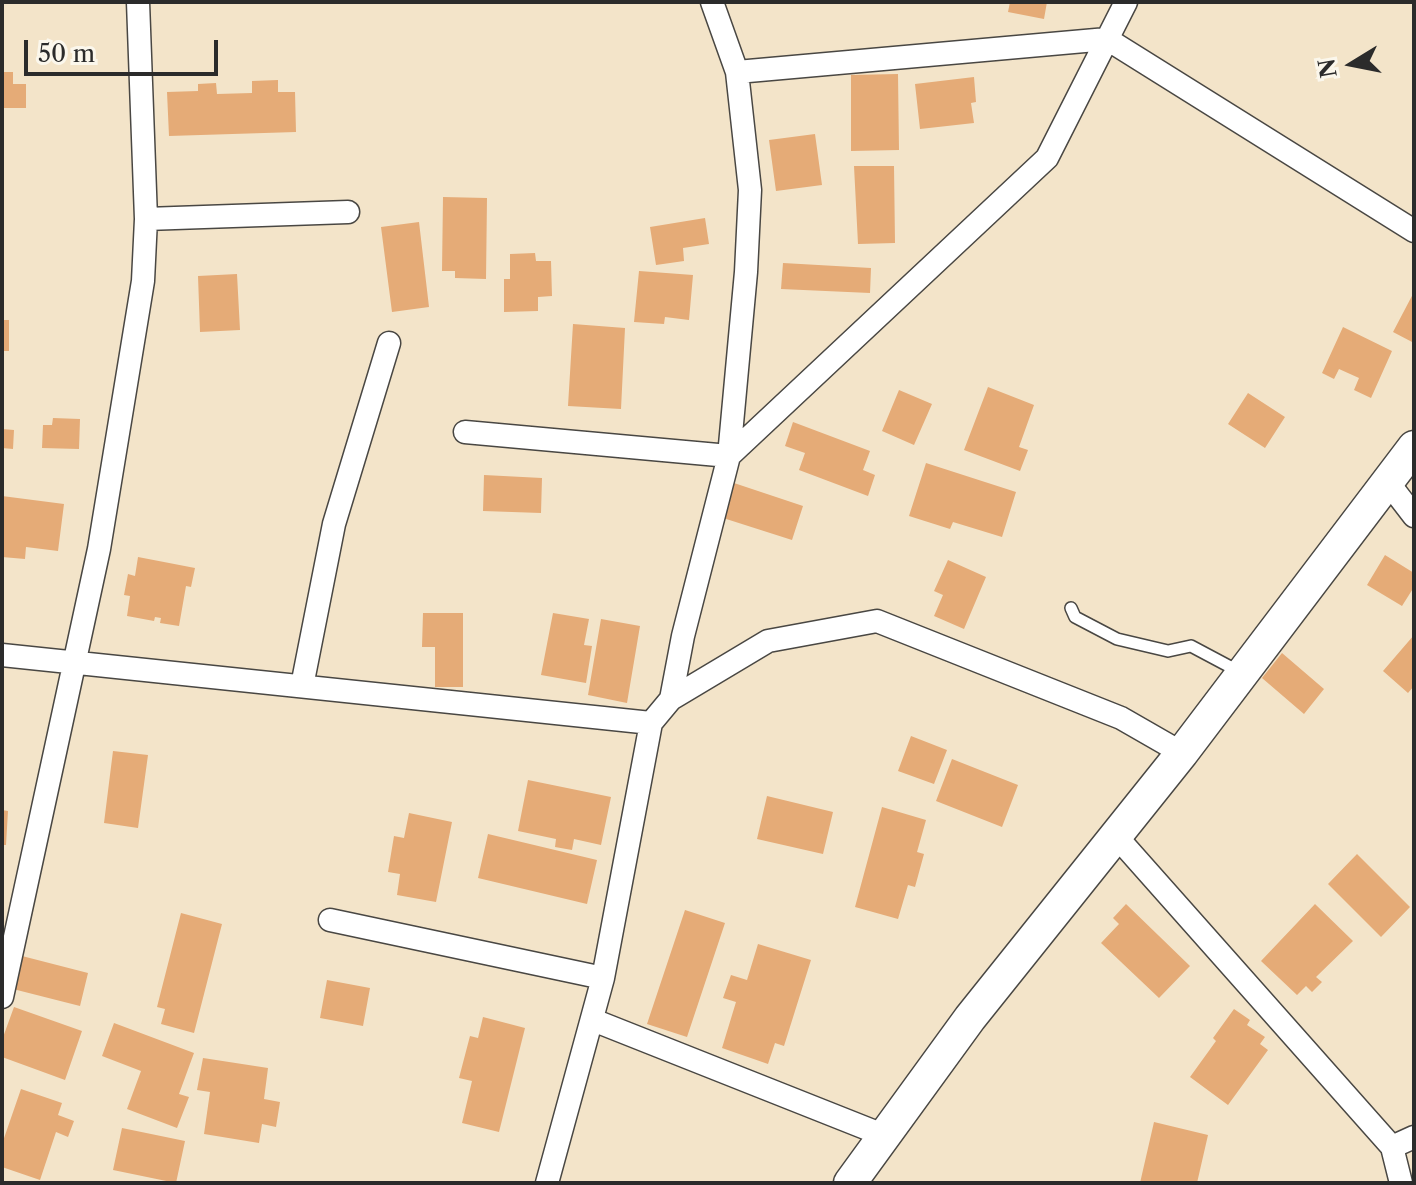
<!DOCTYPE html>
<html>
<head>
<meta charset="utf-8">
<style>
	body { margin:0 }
	#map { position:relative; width:1416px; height:1185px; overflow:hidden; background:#f3e4c9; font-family:"Libre Caslon Text",serif }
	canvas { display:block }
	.frame { position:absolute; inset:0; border:4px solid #2b2b2b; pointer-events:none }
	.north { position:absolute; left:1312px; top:24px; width:80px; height:80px; -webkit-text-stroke:6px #fbf7ec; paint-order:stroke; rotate:260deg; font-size:22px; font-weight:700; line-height:32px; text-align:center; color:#2b2b2b }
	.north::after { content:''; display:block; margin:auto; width:28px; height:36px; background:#2b2b2b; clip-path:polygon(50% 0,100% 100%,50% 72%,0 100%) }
	.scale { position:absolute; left:24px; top:40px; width:194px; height:36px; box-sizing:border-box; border:4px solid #2b2b2b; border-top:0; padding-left:10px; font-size:24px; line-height:28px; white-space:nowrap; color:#2b2b2b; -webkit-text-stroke:6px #fbf7ec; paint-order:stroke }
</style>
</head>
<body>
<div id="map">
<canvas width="1416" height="1185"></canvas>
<div class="frame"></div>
<div class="north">N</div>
<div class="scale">50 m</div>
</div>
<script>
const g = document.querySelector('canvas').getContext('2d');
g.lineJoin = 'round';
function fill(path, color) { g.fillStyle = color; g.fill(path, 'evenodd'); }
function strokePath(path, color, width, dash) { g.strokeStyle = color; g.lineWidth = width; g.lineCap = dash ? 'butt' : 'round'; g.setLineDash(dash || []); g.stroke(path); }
fill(new Path2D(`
	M1010,2H1047L1044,19L1008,12Z
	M2,72H13V84H26V108H2Z
	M898,74L899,150L851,151V75Z
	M974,77L976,102L971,103L974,123L920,129L915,84Z
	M278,80V92H295L296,132L169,136L167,92L198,91V84L216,83L217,94L252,93V81Z
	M815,134L822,185L776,191L769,140Z
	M854,166H894L895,243L858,244Z
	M443,197L487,198L486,279L455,278V271H442Z
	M705,218L709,244L683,248L684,261L656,265L650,227Z
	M419,222L429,307L392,312L381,227Z
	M535,253L536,261H551L552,296L538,297V311L504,312V279H510V254Z
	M783,263L871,268L870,293L781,289Z
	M639,271L693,275L689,320L665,317L664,324L634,322Z
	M237,274L240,330L200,332L198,276Z
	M1414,292V343L1393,332Z
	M2,320H9V351H2Z
	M573,324L625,328L621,409L568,406Z
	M1343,327L1392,351L1371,398L1354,390L1359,378L1339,369L1334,379L1322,373Z
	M988,387L1034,405L1019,447L1028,450L1020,471L964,450Z
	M899,390L932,404L914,445L882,431Z
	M1248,393L1285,417L1265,448L1228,424Z
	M53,418L80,419L79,449L42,448L43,425H52Z
	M793,422L870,451L863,470L875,475L868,496L799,470L805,453L785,446Z
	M2,429L14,430L13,449L2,448Z
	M926,463L1016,492L1002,537L953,522L950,529L909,516Z
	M484,475L542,478L541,513L483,511Z
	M731,482L803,506L792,540L720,517Z
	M2,496L64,504L58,551L26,547L25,559L2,557Z
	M1385,555L1414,573V587L1402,606L1367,585Z
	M138,557L195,568L191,587L186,586L179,626L160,623L161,618L155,617L154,621L127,616L130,596L124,595L128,574L135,576Z
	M948,560L986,577L964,629L934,616L943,595L934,591Z
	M423,613H463V687H435V647H422Z
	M553,613L589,619L584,645L592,646L586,683L541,675Z
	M601,619L640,626L627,703L588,695Z
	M1414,635V686L1408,693L1383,671Z
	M1282,653L1324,689L1304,714L1262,678Z
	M911,736L947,750L934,784L898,771Z
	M113,751L148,755L138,828L104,823Z
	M952,759L1018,785L1002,827L936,801Z
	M528,780L611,797L601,845L574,839L572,850L555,847L556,839L518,831Z
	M767,796L833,812L823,854L757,839Z
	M882,807L926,820L917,852L924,854L915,887L908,885L898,919L855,907Z
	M2,810L8,811L6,845H2Z
	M409,813L452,822L436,902L397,895L400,874L388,872L394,836L404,838Z
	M488,834L597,860L587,904L478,878Z
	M1357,854L1410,907L1381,937L1328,884Z
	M1126,904L1190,966L1159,998L1101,943L1119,924L1113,918Z
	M1315,904L1353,941L1316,977L1322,982L1312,992L1306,986L1297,995L1261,961Z
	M685,910L725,923L687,1037L647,1024Z
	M181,913L222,924L194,1033L161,1024L165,1009L157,1007Z
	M758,944L811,960L784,1046L775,1043L768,1064L722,1048L736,1002L723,998L731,975L747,980Z
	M22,956L88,973L80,1006L13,989Z
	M327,980L370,988L363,1026L320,1018Z
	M14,1007L82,1031L65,1080L2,1057V1040Z
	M1234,1009L1250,1020L1247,1025L1265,1037L1260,1044L1268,1050L1228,1105L1190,1077L1216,1041L1213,1038Z
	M483,1017L525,1028L499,1132L462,1123L472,1081L459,1078L470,1036L478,1038Z
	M114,1023L194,1053L179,1094L189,1097L177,1128L127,1109L141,1071L102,1056Z
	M203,1058L268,1068L264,1099L280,1102L276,1127L262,1124L259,1143L204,1134L210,1092L197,1090Z
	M21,1089L62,1103L58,1115L74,1121L68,1137L56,1132L40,1180L2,1167V1144Z
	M1154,1122L1208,1135L1197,1183H1140Z
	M122,1128L185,1141L176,1183L113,1170Z`), '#e5ab77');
const lane = new Path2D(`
	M1071,608L1075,617L1117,639L1168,651L1191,646L1238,671`);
const street = new Path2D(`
	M737,72L1107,39L1414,231
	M146,219L348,212
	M465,432L729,456L1047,158L1126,2
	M1387,481L1414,516
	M2,655L651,723
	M302,686L334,524L389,343
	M671,699L768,641L877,621L1121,718L1182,753
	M1116,836L1392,1147L1401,1183
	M330,920L603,978
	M2,997L99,549L143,281L146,219L138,2
	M593,1020L883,1135
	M1392,1147L1414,1137
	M547,1183L603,978L651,723L671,699L683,636L729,456L746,272L750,190L737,72L712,2`);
const secondary = new Path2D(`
	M850,1183L970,1018L1182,753L1414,447`);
strokePath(lane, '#494743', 14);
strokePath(street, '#494743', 25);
strokePath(secondary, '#494743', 35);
strokePath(lane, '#fff', 11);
strokePath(street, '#fff', 22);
strokePath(secondary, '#fff', 32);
</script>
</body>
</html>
